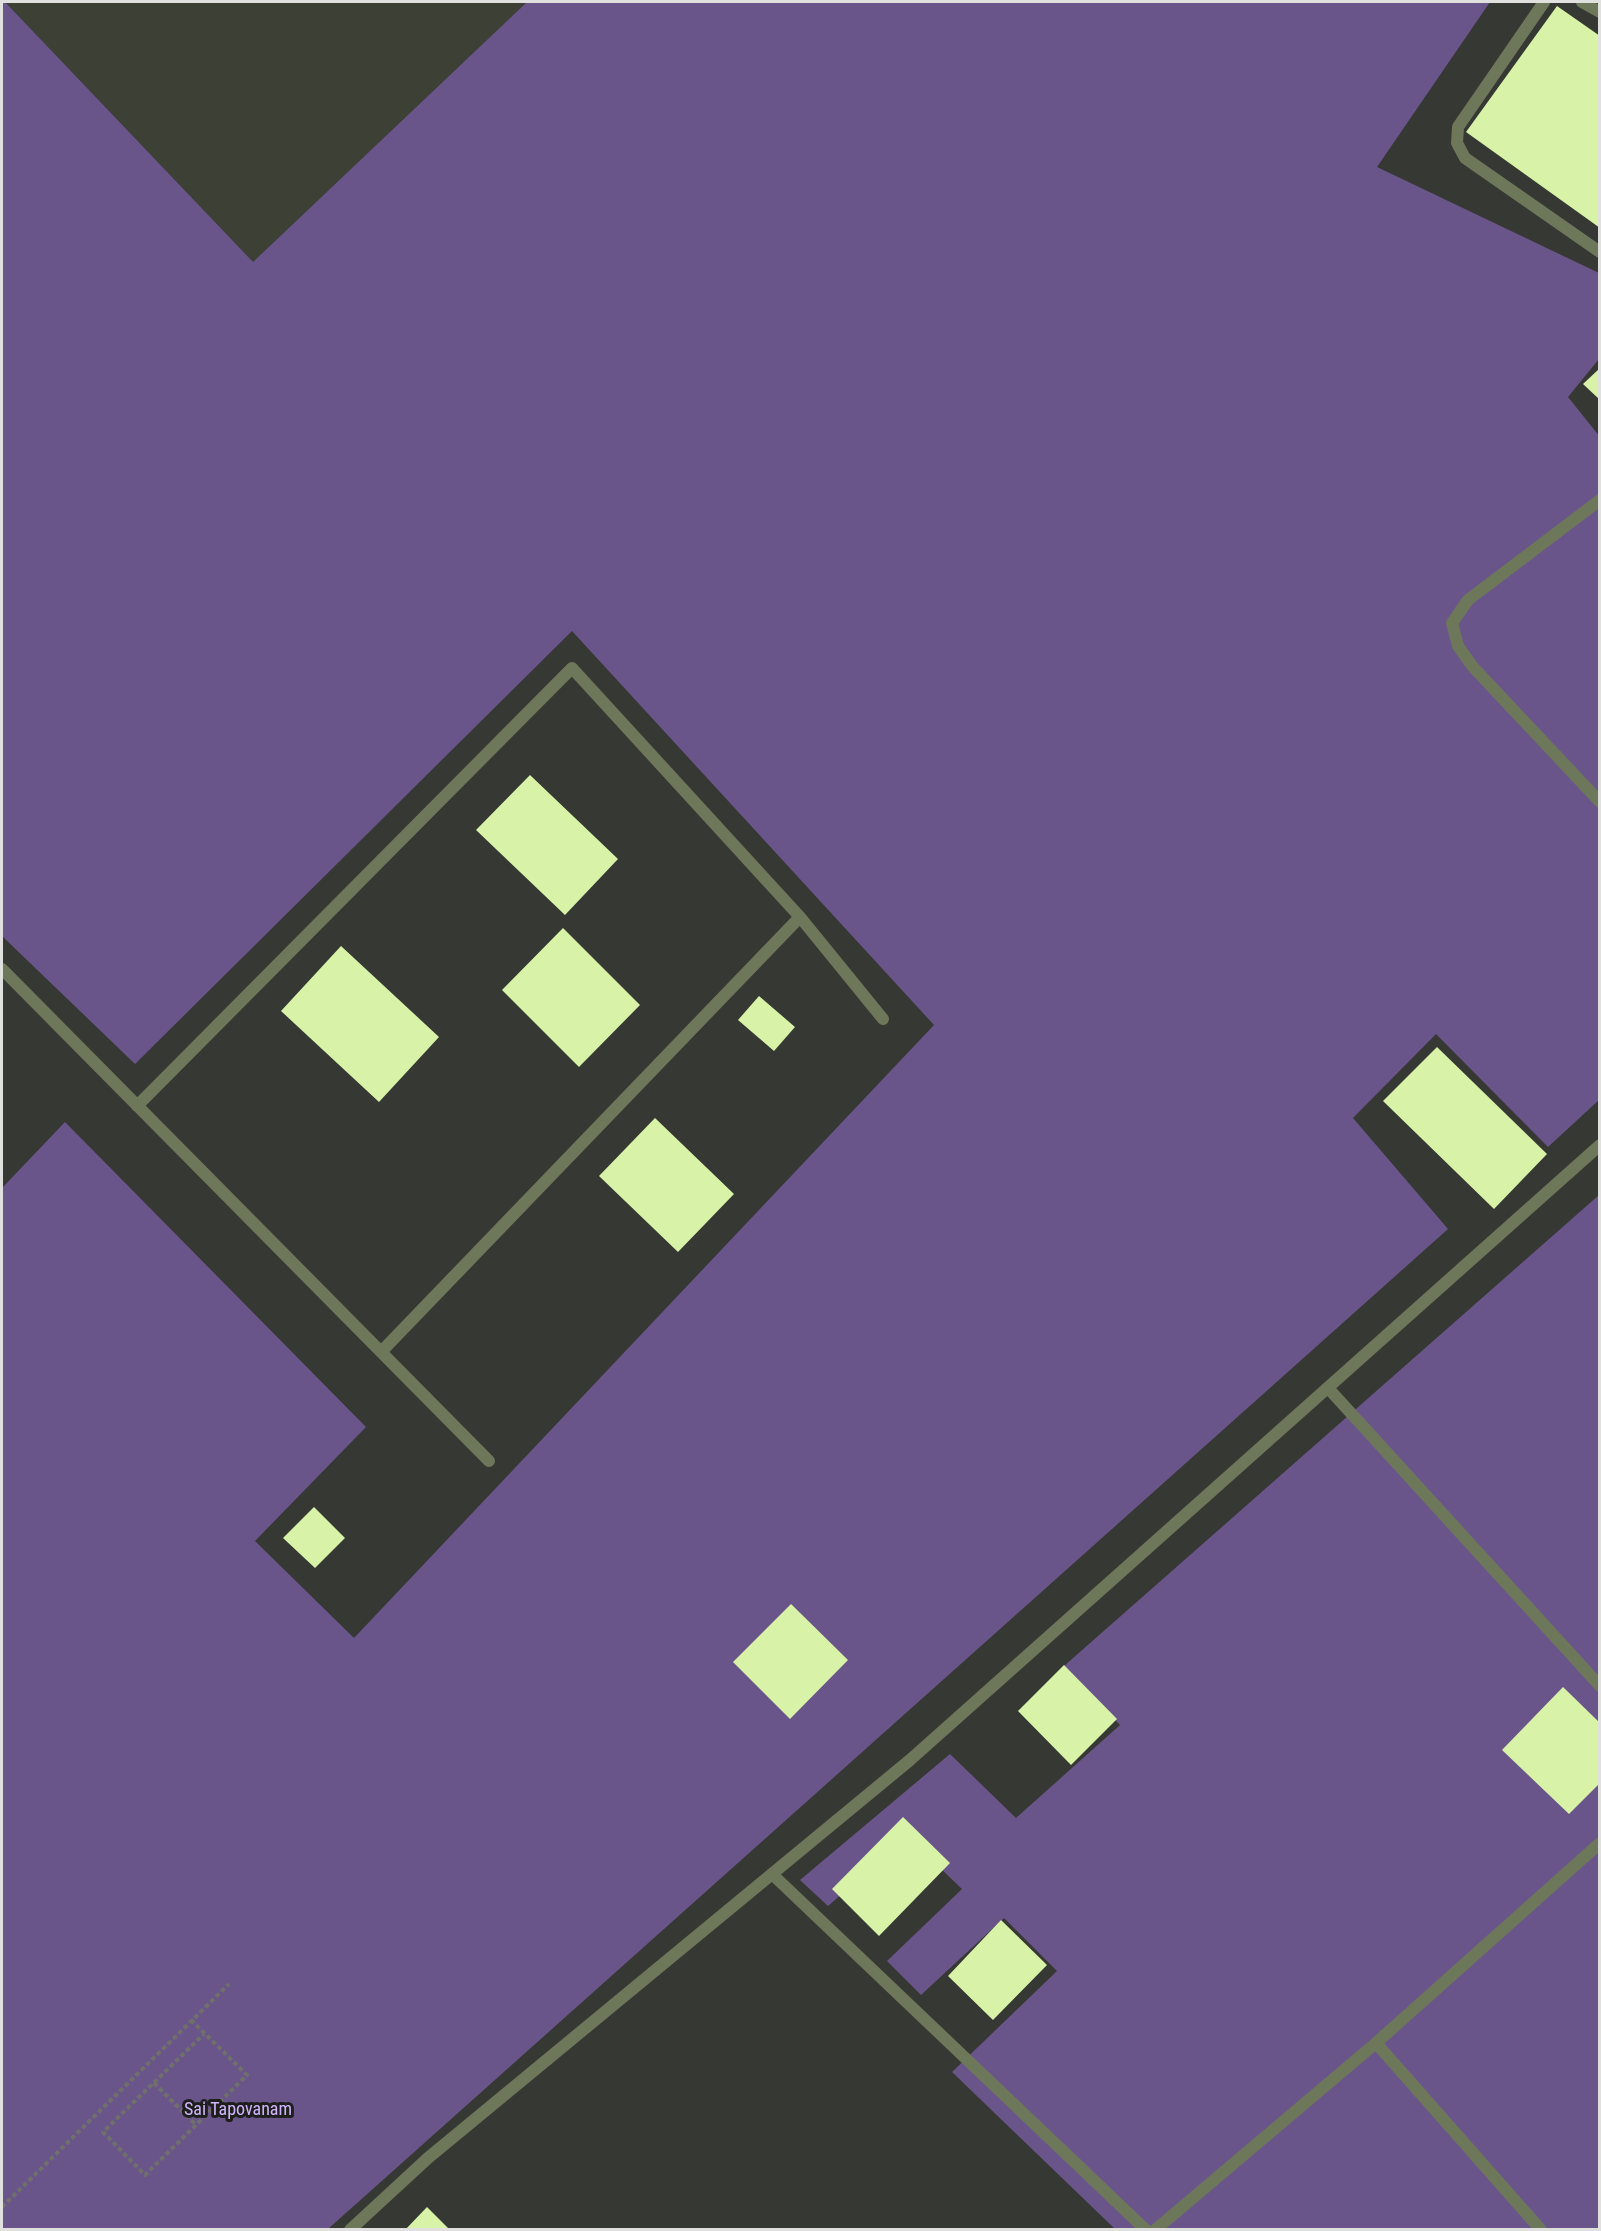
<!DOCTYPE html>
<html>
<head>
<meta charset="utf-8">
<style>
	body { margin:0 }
	#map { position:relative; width:1601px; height:2231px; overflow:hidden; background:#363833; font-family:"Roboto Condensed",sans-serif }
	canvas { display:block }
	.frame { position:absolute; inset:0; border:3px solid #e0e1de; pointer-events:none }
</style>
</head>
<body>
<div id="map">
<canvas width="1601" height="2231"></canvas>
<div class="frame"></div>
</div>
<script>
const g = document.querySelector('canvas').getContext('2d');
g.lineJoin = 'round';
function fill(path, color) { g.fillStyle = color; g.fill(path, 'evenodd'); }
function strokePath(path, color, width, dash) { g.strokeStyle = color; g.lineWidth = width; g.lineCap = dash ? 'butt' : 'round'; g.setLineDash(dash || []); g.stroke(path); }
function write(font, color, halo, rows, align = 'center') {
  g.font = font + ' "Roboto Condensed",sans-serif'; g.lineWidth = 6; g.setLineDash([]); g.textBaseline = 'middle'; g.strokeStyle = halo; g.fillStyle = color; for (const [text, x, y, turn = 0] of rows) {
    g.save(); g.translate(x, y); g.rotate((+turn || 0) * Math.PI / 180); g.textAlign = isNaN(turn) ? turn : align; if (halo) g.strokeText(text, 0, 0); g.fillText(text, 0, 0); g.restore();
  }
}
fill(new Path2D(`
	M5,2H527L253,262Z`), '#3c4035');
fill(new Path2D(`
	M2,2H5L253,262L527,2H1490L1377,167L1599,273V359L1568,397L1600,437L1599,1100L1548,1147L1436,1034L1353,1118L1448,1229L328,2229H2V1188L65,1122L366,1427L255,1541L354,1638L934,1025L572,631L135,1064L2,936Z
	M1599,1195V2229H1115L952,2072L1057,1971L1004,1918L921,1995L887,1961L962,1889L908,1837L828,1906L800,1880L950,1754L1016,1818L1120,1725L1064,1666Z`), '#6a558a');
fill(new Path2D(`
	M1557,6L1600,36V228L1466,132Z
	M1600,368V400L1583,384Z
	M530,775L618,859L565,915L476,830Z
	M563,928L640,1005L579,1067L502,990Z
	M341,946L439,1037L379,1102L281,1011Z
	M759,996L795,1027L774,1051L738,1020Z
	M1437,1047L1547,1154L1494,1209L1383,1101Z
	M655,1118L734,1194L678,1252L599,1176Z
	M314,1507L345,1538L315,1568L283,1538Z
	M791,1604L848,1660L790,1719L733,1662Z
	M1064,1665L1117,1719L1071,1765L1018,1711Z
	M1563,1687L1600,1723V1783L1569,1814L1502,1750Z
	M903,1817L950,1863L879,1936L832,1889Z
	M1001,1920L1047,1965L993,2020L948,1976Z
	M427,2207L450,2230H405Z`), '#d8f2a8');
strokePath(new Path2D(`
	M191,2020L247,2075L145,2175L103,2132L204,2034
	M154,2083L196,2125
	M2,2207L229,1984`), '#6f706c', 4, [4.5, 3]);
strokePath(new Path2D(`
	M1544,2L1458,127L1457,143L1465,158L1600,252
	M1582,2L1600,12`), '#6d785b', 12);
strokePath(new Path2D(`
	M1600,500L1468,600L1452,623L1458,646L1473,667L1600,802
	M2,969L489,1461
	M137,1106L572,668L800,917L883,1019
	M381,1352L800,917
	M1328,1388L1600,1686
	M772,1874L1146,2230
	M1376,2043L1541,2230
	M1155,2230L1376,2043L1600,1843`), '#6d785b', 12);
strokePath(new Path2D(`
	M350,2230L428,2158L910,1760L1600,1145`), '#6d785b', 12);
write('18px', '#d1b6fe', '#1e1f1c', [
	["Sai Tapovanam",238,2110]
]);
</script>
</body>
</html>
